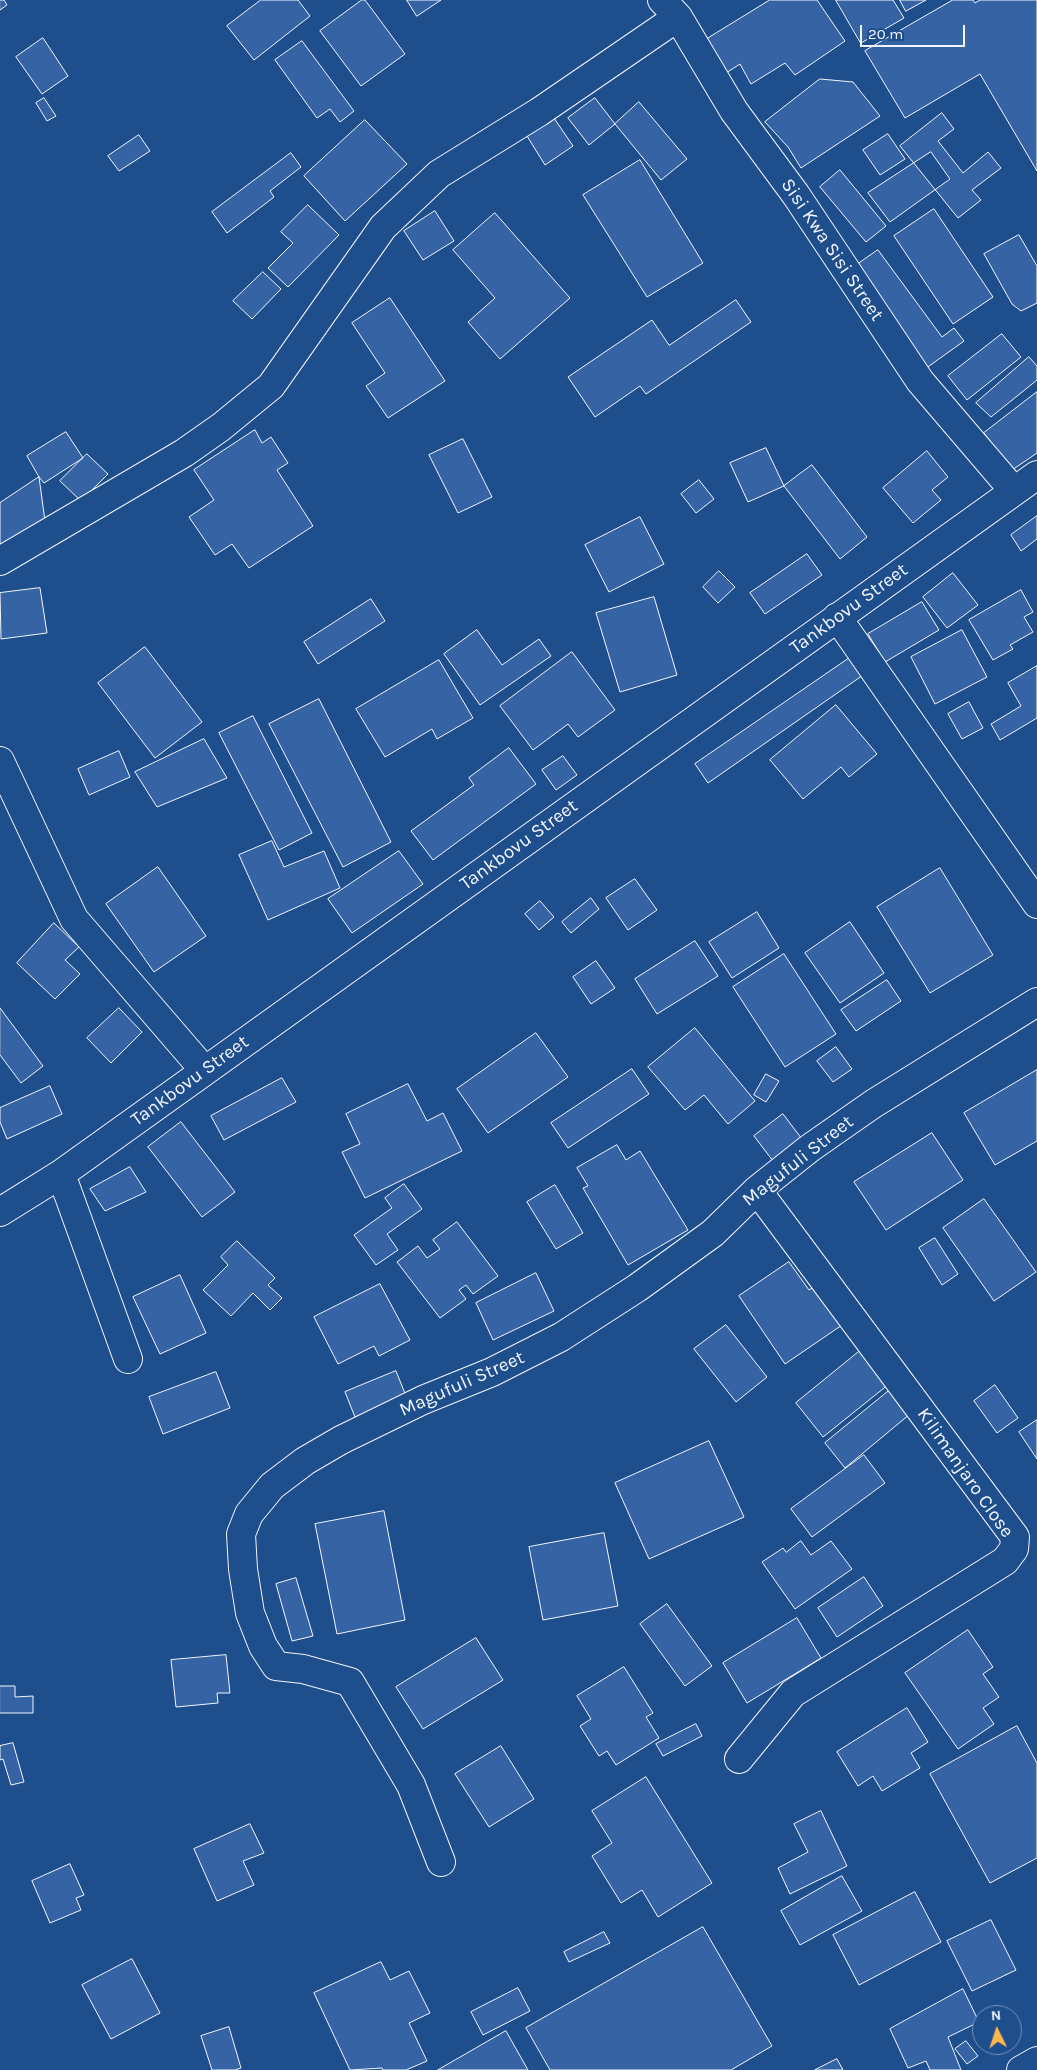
<!DOCTYPE html>
<html>
<head>
<meta charset="utf-8">
<style>
	body { margin:0 }
	#map { position:relative; width:1037px; height:2070px; overflow:hidden; background:#1f4e8c; font-family:Karla,sans-serif }
	canvas { display:block }
	.north { position:absolute; left:972px; top:2005px; width:50px; height:50px; box-sizing:border-box; background:#1f4e8c; border:1px solid #7391ba; border-radius:50%; rotate:356deg; font-size:14px; font-weight:700; line-height:20px; text-align:center; color:#f2f6ff }
	.north::after { content:''; display:block; margin:auto; width:18px; height:22px; background:#ffb74d; clip-path:polygon(50% 0,100% 100%,50% 72%,0 100%) }
	.scale { position:absolute; left:860px; top:25px; width:105px; height:22px; box-sizing:border-box; border:2px solid #f2f6ff; border-top:0; padding-left:6px; font-size:15px; line-height:18px; white-space:nowrap; color:#f2f6ff; -webkit-text-stroke:4px #1f4e8c; paint-order:stroke }
</style>
</head>
<body>
<div id="map">
<canvas width="1037" height="2070"></canvas>
<div class="north">N</div>
<div class="scale">20 m</div>
</div>
<script>
const g = document.querySelector('canvas').getContext('2d');
g.lineJoin = 'round';
function fill(path, color) { g.fillStyle = color; g.fill(path, 'evenodd'); }
function strokePath(path, color, width, dash) { g.strokeStyle = color; g.lineWidth = width; g.lineCap = dash ? 'butt' : 'round'; g.setLineDash(dash || []); g.stroke(path); }
function write(font, color, halo, rows, align = 'center') {
  g.font = font + ' Karla,sans-serif'; g.lineWidth = 4; g.setLineDash([]); g.textBaseline = 'middle'; g.strokeStyle = halo; g.fillStyle = color; for (const [text, x, y, turn = 0] of rows) {
    g.save(); g.translate(x, y); g.rotate((+turn || 0) * Math.PI / 180); g.textAlign = isNaN(turn) ? turn : align; if (halo) g.strokeText(text, 0, 0); g.fillText(text, 0, 0); g.restore();
  }
}
const building = new Path2D(`
	M0,0H4L7,5L0,10Z
	M261,0H298L310,16L254,60L227,26Z
	M362,0H365L405,54L361,86L320,31Z
	M407,0H441L417,16Z
	M770,0H817L845,41L795,75L785,63L751,84L740,64L726,73L707,39Z
	M836,0H893L904,18L861,43Z
	M900,0H926L906,11Z
	M953,0H973L975,3L980,0H1037V171L980,74L905,118L865,51Z
	M43,38L68,76L42,94L16,57Z
	M302,41L354,111L340,122L330,109L317,118L275,60Z
	M820,79L853,82L880,116L801,168L788,147L765,122Z
	M44,98L56,116L47,121L36,103Z
	M595,98L615,124L589,145L568,118Z
	M639,102L687,159L661,180L615,124Z
	M942,113L954,129L938,141L963,173L988,152L1001,168L972,190L981,200L958,218L900,146Z
	M554,118L573,146L545,165L527,136Z
	M365,120L407,164L345,221L304,176Z
	M888,134L905,159L880,175L863,150Z
	M139,135L150,151L119,171L108,156Z
	M931,152L950,179L890,222L868,193Z
	M291,153L301,167L270,191L274,197L227,233L212,212Z
	M640,160L703,263L647,297L583,195Z
	M840,170L886,226L866,242L820,187Z
	M308,205L339,235L288,287L268,268L293,243L281,232Z
	M934,209L993,297L953,324L894,236Z
	M435,211L454,241L423,260L404,231Z
	M495,213L570,298L500,359L468,322L495,298L453,250Z
	M1019,235L1037,266V303L1021,311L1012,304L984,254Z
	M878,250L942,337L954,328L964,341L925,369L851,269Z
	M263,272L281,289L252,319L233,301Z
	M390,298L445,381L388,418L366,386L385,373L352,323Z
	M736,300L751,322L646,394L640,386L595,417L568,377L652,320L669,345Z
	M1002,334L1021,357L967,400L948,376Z
	M1029,357L1037,366V380L991,417L976,403Z
	M1037,392V453L1012,470L984,433Z
	M255,430L262,443L271,437L288,463L277,470L313,526L249,568L232,544L215,555L189,517L214,500L194,470Z
	M66,432L83,458L44,483L39,477L27,456Z
	M463,439L492,497L458,513L429,455Z
	M766,448L784,486L748,502L730,463Z
	M927,451L948,477L932,490L941,500L913,523L883,488Z
	M87,454L108,474L81,501L60,481Z
	M812,465L867,537L840,559L784,486Z
	M39,477L45,521L0,550V503Z
	M699,480L714,499L696,513L681,494Z
	M1037,516V539L1021,551L1011,535Z
	M640,517L664,564L609,592L585,545Z
	M807,554L822,575L765,614L750,593Z
	M719,571L735,587L718,603L703,587Z
	M953,573L978,605L947,628L923,597Z
	M40,588L47,633L1,639L0,593Z
	M1021,590L1033,612L1024,617L1033,632L1010,645L1013,649L993,660L969,620Z
	M654,597L677,675L620,692L596,613Z
	M371,599L385,621L318,664L304,642Z
	M922,602L939,630L885,662L868,634Z
	M477,630L502,665L539,639L551,656L480,705L444,654Z
	M962,630L987,677L935,704L911,657Z
	M145,647L202,722L155,758L98,683Z
	M572,652L615,710L578,737L568,724L533,750L500,706Z
	M851,657L866,673L708,783L695,764Z
	M439,660L473,718L437,739L432,729L385,757L356,709Z
	M1037,666V718L1000,740L991,724L1021,706L1008,683Z
	M319,699L391,842L343,867L269,724Z
	M969,702L983,728L962,739L948,714Z
	M836,705L877,754L849,777L841,767L803,799L770,760Z
	M253,716L312,833L279,850L219,733Z
	M204,739L227,778L157,807L135,772Z
	M509,748L536,784L433,860L411,831L474,785L469,778Z
	M119,751L130,777L89,795L78,769Z
	M563,756L577,775L556,790L542,770Z
	M272,841L284,867L324,851L340,888L268,920L239,855Z
	M399,851L423,884L352,933L328,899Z
	M158,867L206,936L154,972L106,904Z
	M940,868L993,955L930,993L877,907Z
	M635,879L657,910L628,930L606,898Z
	M591,898L599,909L571,933L562,922Z
	M540,901L554,917L539,930L525,914Z
	M757,912L779,948L732,978L709,942Z
	M850,922L884,973L840,1003L805,953Z
	M54,923L79,947L65,960L80,974L55,999L17,963Z
	M695,941L718,976L657,1014L635,979Z
	M784,954L836,1034L785,1067L733,987Z
	M596,961L615,988L591,1004L573,977Z
	M887,980L901,1001L856,1031L841,1010Z
	M0,1008L43,1066L21,1083L0,1055Z
	M119,1008L142,1032L111,1063L87,1038Z
	M695,1028L755,1101L728,1124L704,1095L685,1110L648,1067Z
	M536,1033L568,1077L488,1133L457,1089Z
	M836,1047L852,1069L833,1082L817,1061Z
	M632,1069L649,1094L568,1148L551,1123Z
	M1037,1070V1141L995,1165L964,1113Z
	M766,1074L779,1081L766,1102L754,1095Z
	M282,1078L296,1102L224,1140L211,1116Z
	M408,1084L427,1121L443,1113L462,1151L365,1198L342,1152L360,1144L346,1114Z
	M50,1086L62,1114L7,1139L0,1122V1108Z
	M783,1114L802,1139L773,1161L754,1136Z
	M181,1122L235,1192L202,1217L148,1147Z
	M932,1133L963,1180L886,1230L854,1182Z
	M617,1145L626,1160L640,1151L688,1230L628,1265L583,1188L588,1186L577,1168Z
	M130,1167L146,1192L105,1211L90,1189Z
	M404,1184L422,1209L387,1234L398,1250L376,1265L354,1235L392,1208L385,1198Z
	M555,1185L583,1233L556,1249L527,1202Z
	M984,1199L1036,1272L994,1301L943,1228Z
	M457,1222L498,1276L473,1294L466,1285L459,1290L466,1299L440,1318L397,1262L418,1246L427,1258L440,1249L433,1240Z
	M935,1238L958,1274L942,1285L919,1248Z
	M237,1241L275,1278L268,1285L282,1298L270,1310L253,1293L231,1316L203,1290L228,1265L221,1257Z
	M789,1262L809,1290L818,1284L845,1323L785,1364L739,1296Z
	M536,1273L554,1311L493,1340L476,1303Z
	M180,1275L206,1333L160,1354L133,1297Z
	M380,1284L410,1340L379,1356L374,1346L338,1364L314,1317Z
	M726,1325L767,1377L736,1402L694,1349Z
	M866,1346L894,1380L823,1437L796,1403Z
	M396,1371L406,1396L355,1417L345,1392Z
	M216,1372L230,1408L163,1434L149,1397Z
	M995,1385L1018,1418L997,1433L974,1401Z
	M890,1390L910,1414L845,1468L825,1443Z
	M1037,1420V1459L1019,1432Z
	M709,1441L744,1517L649,1559L615,1483Z
	M864,1455L885,1483L812,1537L791,1509Z
	M384,1511L405,1620L337,1634L315,1524Z
	M604,1533L618,1606L543,1620L529,1547Z
	M801,1541L811,1555L831,1541L852,1569L795,1609L762,1562L783,1548L786,1552Z
	M864,1577L883,1606L837,1637L818,1608Z
	M296,1578L313,1636L292,1641L276,1584Z
	M667,1604L712,1666L685,1686L640,1624Z
	M797,1618L821,1658L747,1703L723,1663Z
	M968,1630L993,1667L983,1674L999,1697L983,1708L994,1724L958,1749L905,1673Z
	M476,1638L503,1680L423,1729L396,1687Z
	M226,1655L230,1693H217L218,1703L176,1707L171,1660Z
	M624,1667L653,1713L646,1717L659,1738L616,1765L607,1751L599,1756L580,1726L591,1719L577,1696Z
	M0,1686H15V1697L33,1696V1713H0Z
	M907,1708L928,1742L911,1753L920,1768L882,1791L873,1776L858,1786L837,1752Z
	M696,1724L702,1736L663,1756L656,1744Z
	M1017,1726L1037,1763V1858L990,1883L930,1774Z
	M13,1743L24,1782L11,1785L3,1759L0,1760V1746Z
	M501,1746L534,1799L489,1827L455,1774Z
	M646,1777L712,1883L658,1917L642,1890L621,1903L592,1856L612,1843L592,1811Z
	M821,1811L847,1866L790,1894L778,1868L808,1852L794,1824Z
	M250,1824L264,1853L243,1861L254,1885L217,1901L194,1849Z
	M70,1864L84,1895L76,1898L81,1910L50,1923L32,1881Z
	M842,1876L862,1911L800,1945L781,1911Z
	M915,1892L941,1942L859,1985L833,1935Z
	M991,1920L1016,1970L972,1991L947,1941Z
	M703,1927L772,2046L731,2070H550L526,2028Z
	M604,1932L610,1943L569,1962L564,1952Z
	M132,1959L160,2013L111,2039L82,1985Z
	M381,1962L390,1980L409,1971L430,2013L409,2023L427,2061L406,2070H383L382,2068L350,2070L314,1993Z
	M518,1988L530,2011L483,2035L471,2012Z
	M963,1989L979,2022L948,2037L961,2070H930L926,2061L908,2068L890,2029Z
	M229,2027L241,2068L235,2070H212L201,2036Z
	M506,2031L528,2070H438Z
	M966,2041L978,2056L967,2064L955,2049Z
	M837,2059L843,2070H815Z`);
fill(building, '#3563a3');
strokePath(building, '#f2f6ff', 1);
const street = new Path2D(`
	M662,0L678,17L734,111L796,195L920,381L1014,491
	M0,561L184,453L221,427L271,386L383,227L439,174L539,112L678,17
	M837,617L1037,904
	M0,761L74,919L205,1071
	M61,1174L128,1359
	M0,1212L61,1174L1037,475
	M739,1759L793,1693L1005,1561L1014,1549L1015,1537L757,1190
	M441,1862L411,1785L350,1682L303,1669L276,1666L263,1646L250,1613L243,1569L241,1534L249,1514L272,1486L305,1461L341,1440L423,1400L492,1372L561,1337L637,1288L713,1233L757,1190L810,1148L873,1104L1037,1002
	M1021,2070L1037,2061`);
strokePath(street, '#f2f6ff', 30);
strokePath(street, '#1f4e8c', 28);
write('19px', '#f2f6ff', '#1f4e8c', [
	["Sisi Kwa Sisi Street",832,250,56],
	["Tankbovu Street",849,609,-36],
	["Tankbovu Street",519,845,-36],
	["Tankbovu Street",190,1081,-36],
	["Magufuli Street",798,1161,-38],
	["Magufuli Street",462,1384,-24],
	["Kilimanjaro Close",965,1473,55]
]);
</script>
</body>
</html>
